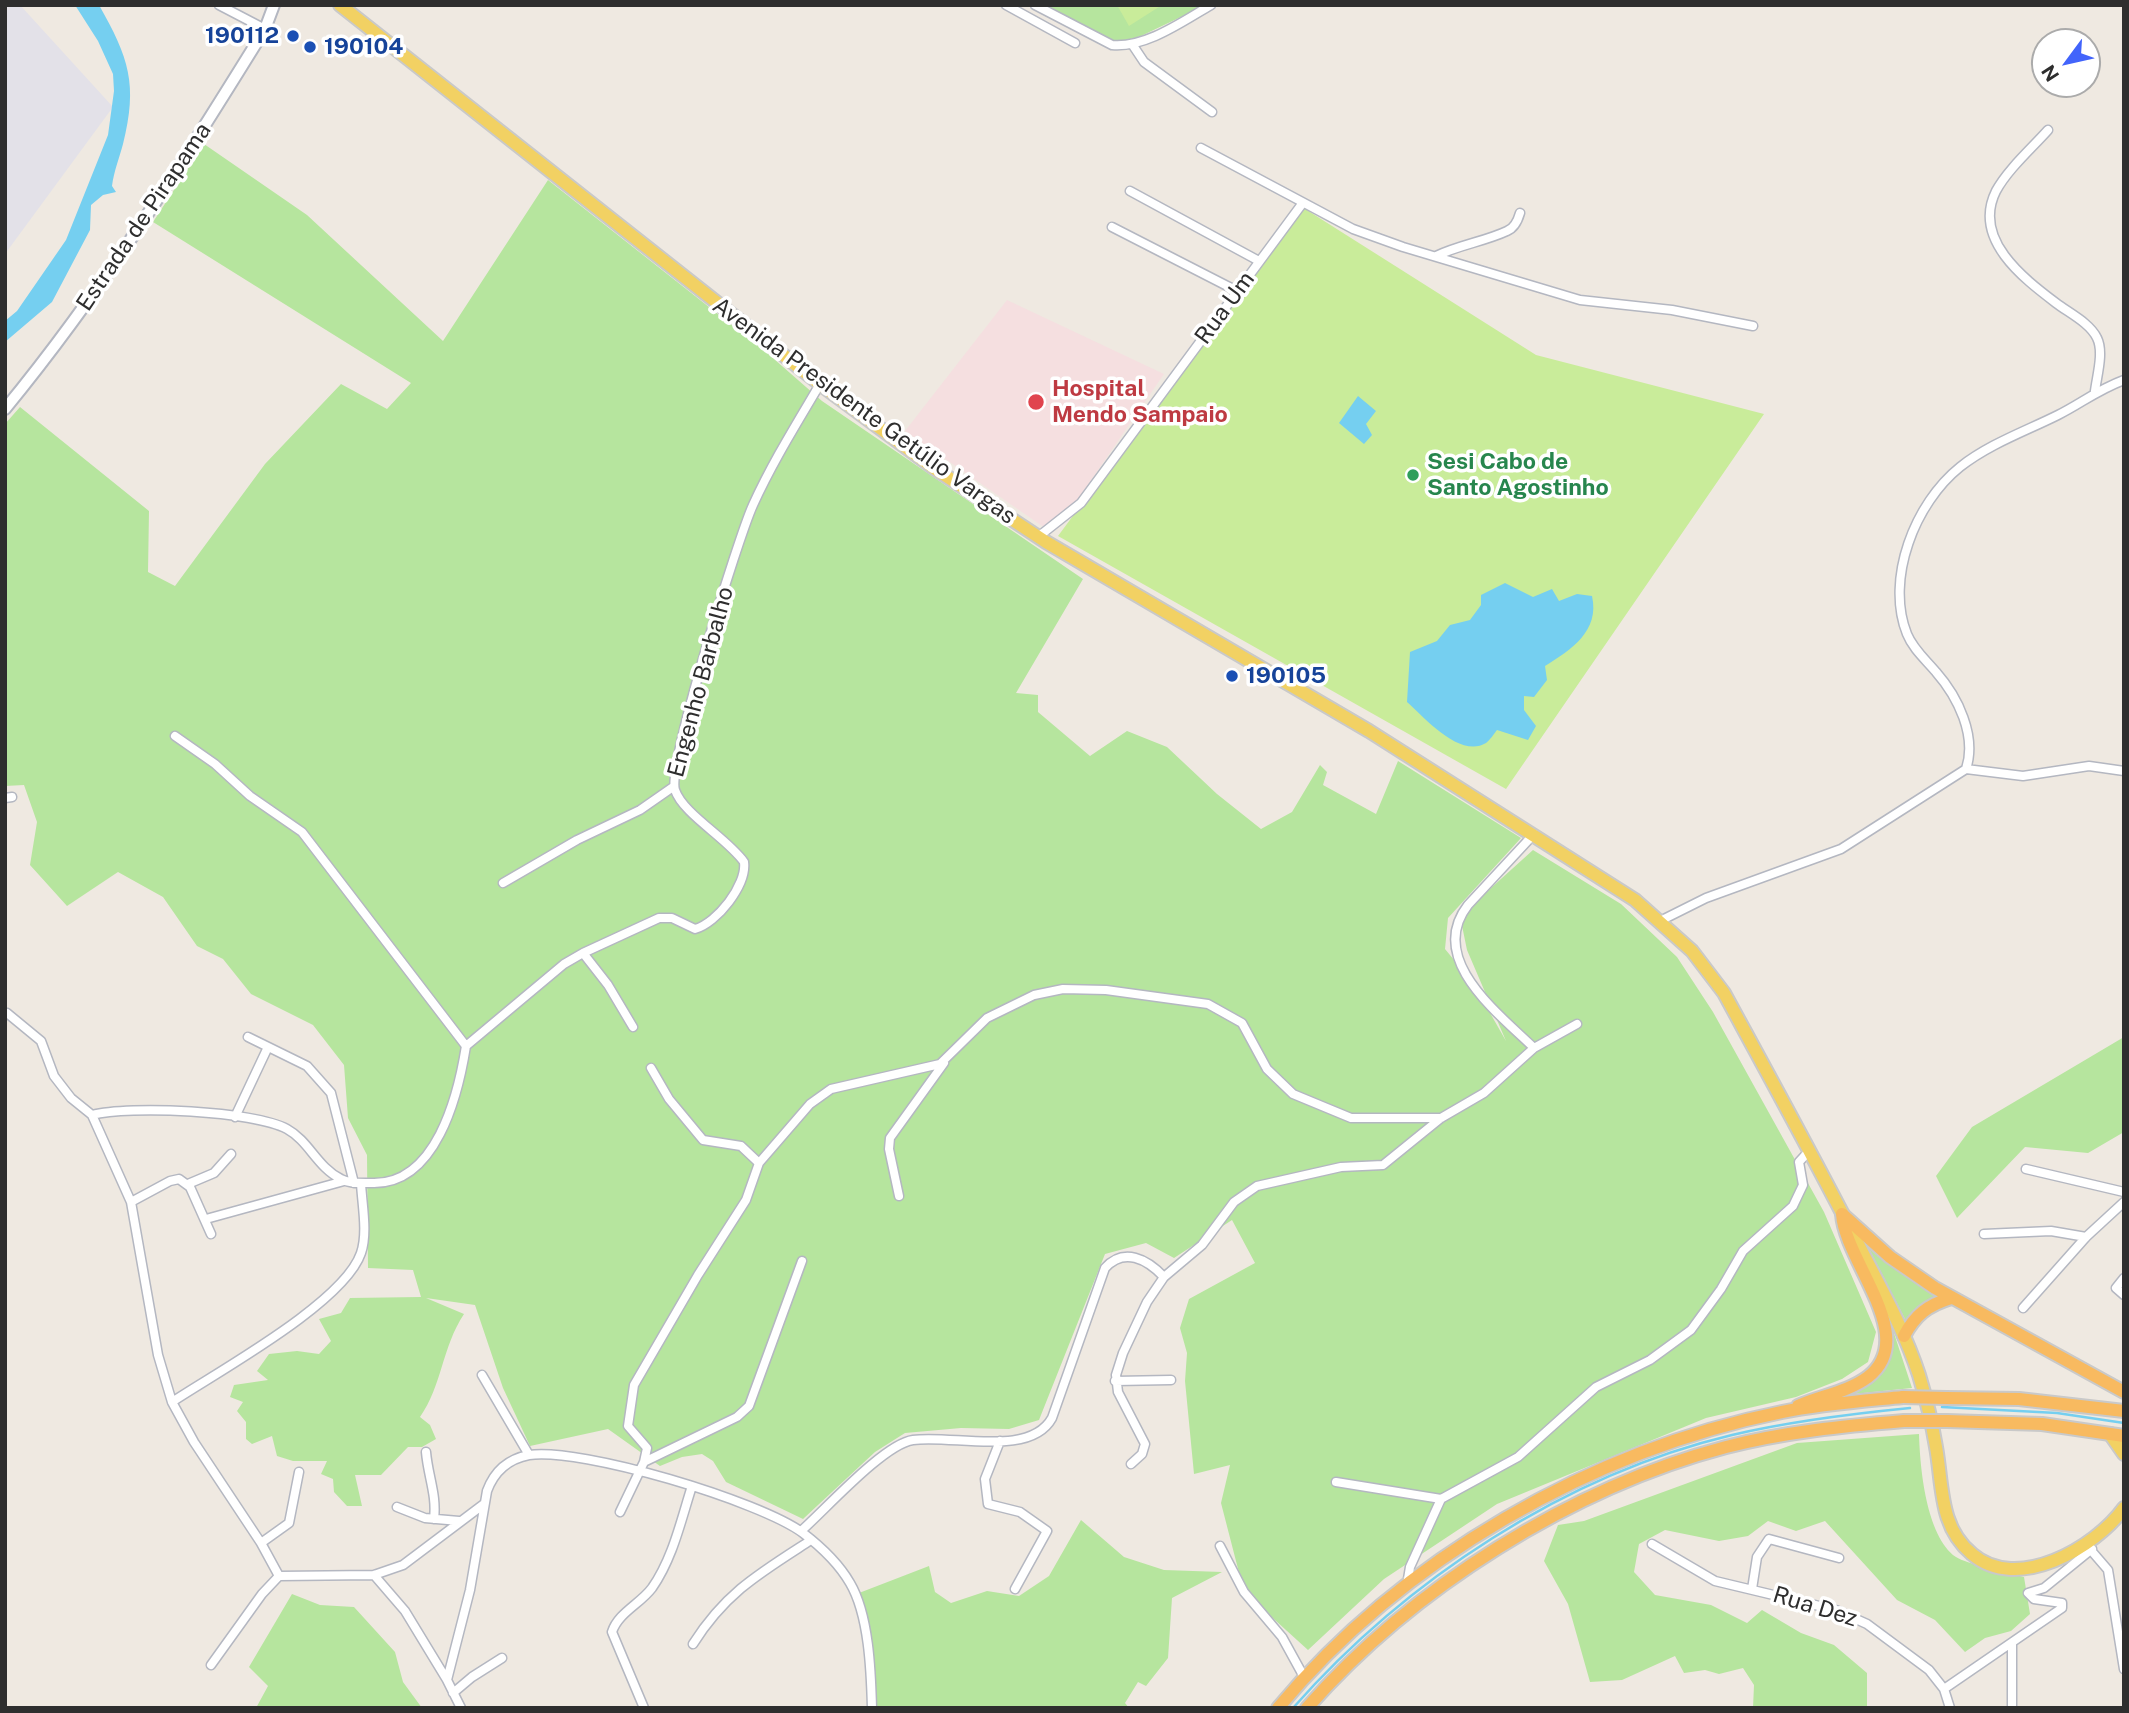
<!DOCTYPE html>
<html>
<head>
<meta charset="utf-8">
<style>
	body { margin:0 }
	#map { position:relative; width:2129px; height:1713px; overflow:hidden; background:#efe9e1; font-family:"Public Sans",sans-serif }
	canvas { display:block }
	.frame { position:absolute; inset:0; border:7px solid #2e2e2e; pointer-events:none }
	.north { position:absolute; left:2031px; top:28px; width:70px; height:70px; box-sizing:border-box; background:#fff; border:2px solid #ababab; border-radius:50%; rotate:237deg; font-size:19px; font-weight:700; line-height:28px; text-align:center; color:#2e2e2e }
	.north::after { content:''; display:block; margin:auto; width:24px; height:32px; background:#4264fb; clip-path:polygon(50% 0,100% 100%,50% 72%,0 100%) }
</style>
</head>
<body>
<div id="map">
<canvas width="2129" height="1713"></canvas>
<div class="frame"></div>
<div class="north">N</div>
</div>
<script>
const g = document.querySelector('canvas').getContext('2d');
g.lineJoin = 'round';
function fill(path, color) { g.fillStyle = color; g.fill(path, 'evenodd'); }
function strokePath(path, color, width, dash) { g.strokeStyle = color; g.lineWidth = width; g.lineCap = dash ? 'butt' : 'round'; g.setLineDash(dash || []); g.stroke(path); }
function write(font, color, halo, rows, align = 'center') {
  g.font = font + ' "Public Sans",sans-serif'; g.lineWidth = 7; g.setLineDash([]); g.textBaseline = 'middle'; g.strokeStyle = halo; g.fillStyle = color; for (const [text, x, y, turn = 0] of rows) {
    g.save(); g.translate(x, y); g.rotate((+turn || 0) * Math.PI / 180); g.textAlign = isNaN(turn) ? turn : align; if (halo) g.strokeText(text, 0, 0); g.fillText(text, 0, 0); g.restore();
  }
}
fill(new Path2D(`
	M5,5H20L113,107L5,254Z`), '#e3e1e8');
fill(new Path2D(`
	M1007,300L1164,374L1074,505L1045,528L905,431Z`), '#f5dfe0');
fill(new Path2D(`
	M1045,5H1206L1141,36L1113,44L1042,8Z
	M204,144L307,215L443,341L548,180L766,352L822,401L1083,579L1016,693L1038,695V712L1090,756L1127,731L1167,747L1217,794L1261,829L1292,812L1320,765L1327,772L1323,785L1376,814L1398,761L1521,838L1448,918L1445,949L1473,983L1506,1041L1467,950L1460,916L1533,850L1621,904L1677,957L1713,1012L1824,1212L1876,1332L1868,1362L1842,1379L1796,1397L1706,1418L1497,1504L1384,1579L1308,1650L1244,1592L1221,1503L1230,1465L1194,1474L1185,1381L1187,1353L1180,1328L1189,1299L1255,1263L1232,1220L1174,1258L1146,1243L1105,1254L1039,1420L1009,1429L961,1428L905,1433L875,1452L803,1519L726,1482L713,1461L702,1454L682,1457L660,1466L608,1429L530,1446L503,1388L475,1305L426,1298L464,1314C442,1347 442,1386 420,1417L430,1425L436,1439L422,1447H408L381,1475H355L362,1506H347L334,1492L333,1479L321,1474L327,1461H293L277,1456L272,1436L252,1444L246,1439V1422L237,1411L243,1402L230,1397L234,1385L268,1380L257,1371L269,1354L297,1351L319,1354L331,1341L319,1319L341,1313L350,1298L421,1297L413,1270L368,1268L367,1155L348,1118L344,1065L313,1025L251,994L223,959L197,946L163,897L118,872L67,906L30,865L37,822L24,785L5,786V424L20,407L149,511L148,572L175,586L265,464L341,384L387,409L411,383L153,222Z
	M2124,1037V1132L2088,1153L2025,1147L1957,1218L1936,1176L1972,1127Z
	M1865,1241L1899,1272L1936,1297L1917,1307L1906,1321Z
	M1890,1321L1912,1388L1834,1396L1863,1385L1891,1342Z
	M1919,1434C1920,1467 1926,1536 1956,1557C1966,1564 2010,1573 2024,1577L2030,1614L2011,1631L1985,1638L1965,1652L1935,1620L1897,1600L1825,1521L1796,1531L1768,1521L1748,1536L1719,1541L1665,1530L1639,1544L1634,1572L1655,1595L1711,1605L1747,1623L1762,1610L1801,1633L1834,1645L1867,1673V1708H1753L1754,1685L1743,1668L1719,1674L1705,1670L1684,1673L1675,1656L1622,1680L1590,1682L1568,1604L1544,1561L1558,1525L1584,1521L1797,1443Z
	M1081,1520L1124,1557L1164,1570L1222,1572L1172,1598L1168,1658L1146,1686L1138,1682L1125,1703L1129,1708H876L875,1670L859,1593L929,1566L935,1592L951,1603L987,1591L1019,1596L1049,1576Z
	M292,1594L320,1605L354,1607L395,1652L403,1682L422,1708H256L268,1686L249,1667Z`), '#b6e59e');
fill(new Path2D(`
	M1117,5H1162L1129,26Z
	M1302,207L1536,355L1764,414L1506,789L1058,536Z`), '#c9ec9a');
fill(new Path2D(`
	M75,5H99C129,58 138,84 123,144C119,159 114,171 112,186L116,192L103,195L91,205L90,230L52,302L5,342V321L17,311L66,240L108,135L114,91L113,74L98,41Z
	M1358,396L1376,411L1366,424L1372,435L1364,444L1339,423Z
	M1505,583L1533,597L1552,589L1559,601L1577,594L1592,596C1600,631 1571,650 1545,666L1547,680L1534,697L1524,696V710L1536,726L1528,740L1497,730C1494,734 1490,740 1486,743C1460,759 1424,717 1407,702L1410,652L1437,641L1450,625L1470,620L1481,605V595Z`), '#75cff0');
strokePath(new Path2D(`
	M1942,1407L2057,1413L2124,1423
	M1293,1708C1406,1580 1564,1475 1732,1435C1791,1421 1849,1414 1910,1408`), '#75cff0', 2.5);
const minor = new Path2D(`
	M219,5L265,29
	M1006,5L1075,43
	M1035,5L1112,45C1146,48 1183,21 1211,5
	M1132,44L1144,62L1212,112
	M2048,130C2032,148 2008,169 1996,191C1972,239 2023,278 2056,303C2069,313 2090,323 2097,338C2104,352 2097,375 2095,391
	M1201,148L1353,229L1403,247L1580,300L1672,310L1753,326
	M1130,191L1259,261
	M1112,227L1237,291
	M1436,256C1459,245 1486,241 1507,231C1515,228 1518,220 1520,213
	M1038,537L1081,503L1302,204
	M175,736L215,764L250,796L302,832L466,1046
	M1966,769L2023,776L2089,766L2124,771
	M5,798L12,797
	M503,883L577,840L640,810L673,787
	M1660,921L1706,898L1841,849L1966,769C1977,736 1958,697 1936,672C1926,660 1913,649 1907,634C1885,579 1915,503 1960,467C1989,444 2026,431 2058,415C2082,403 2097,390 2124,380
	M583,953L608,985L633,1027
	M7,1013L41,1041L54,1076L71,1098L92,1115L131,1202L158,1355L172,1402L194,1442L261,1543L279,1576
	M248,1037L307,1066L331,1093L354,1183
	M1534,1048L1577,1024
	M651,1068L669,1099L703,1140L741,1146L759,1163
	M92,1115C129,1105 254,1111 287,1129C309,1141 317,1167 341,1179C350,1184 362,1183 372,1183C436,1185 458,1096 466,1046L564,964L583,953L659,918H672L695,929C717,923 747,885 744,862C727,838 683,814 675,790C667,766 738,538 753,505C772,463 797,423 820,384
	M235,1117L268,1047
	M2026,1169L2124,1192
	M188,1184L214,1173L231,1154
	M899,1196L889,1149L890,1138L944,1063
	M131,1202L170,1181L179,1179L190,1187L211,1234
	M206,1219L344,1181
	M1984,1234L2051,1231L2086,1237
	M2124,1278L2116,1288L2124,1295
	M2023,1308L2086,1237L2124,1202
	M482,1375L529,1455
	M1115,1381L1171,1380
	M172,1402C217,1372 344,1303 361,1253C368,1233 362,1204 361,1183
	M1000,1441L985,1479L988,1504L1020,1512L1047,1531L1015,1589
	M426,1452C428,1476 437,1495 434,1519
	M644,1462L647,1448L628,1426L634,1385L698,1275L746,1200L759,1163L810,1104L831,1089L940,1064L987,1018L1034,995L1063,989L1106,990L1208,1004L1242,1023L1267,1069L1293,1094L1351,1118H1441
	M1131,1464L1142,1454L1145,1444L1118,1392L1116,1375L1123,1353L1147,1302L1164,1277L1202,1245L1234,1202L1257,1186L1341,1167L1383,1165L1441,1118L1484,1093L1534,1048C1498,1013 1426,959 1468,905L1534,834
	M1336,1482L1441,1499
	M397,1507L425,1518L459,1521
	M620,1512L644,1462L737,1417L749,1406L802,1261
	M801,1531C826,1509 884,1444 913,1440C951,1434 1030,1458 1052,1418L1105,1268C1124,1247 1147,1259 1164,1277
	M261,1543L289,1523L299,1472
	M1652,1544L1715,1581L1836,1610L1867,1624L1929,1670L1944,1689L1950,1708
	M1220,1546L1244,1592L1282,1637L1304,1677
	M2089,1548L2108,1570L2124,1669
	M374,1575L405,1611L447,1680
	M1407,1585L1410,1567L1441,1499L1518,1457L1596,1387L1650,1360L1691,1330L1721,1289L1743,1251L1793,1206L1803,1185L1799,1162L1810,1150
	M1752,1589L1757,1557L1769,1539L1839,1558
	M693,1644C726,1592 760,1573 811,1540
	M2012,1645V1708
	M211,1665L262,1594L279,1576L374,1575L403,1565L484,1504
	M1944,1689L2062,1608V1603L2034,1599L2028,1593L2044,1588L2092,1549
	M453,1693L472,1677L502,1658
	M461,1708L447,1680L470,1590L487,1491C494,1472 508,1459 529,1455C581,1447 760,1501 803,1533C820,1546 839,1564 850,1583C869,1615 871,1671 872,1708
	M644,1708L612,1632C618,1613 640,1604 652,1588C673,1558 681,1520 692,1486`);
const secondary = new Path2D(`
	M5,409C103,290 184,160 265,29L274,5`);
const primary = new Path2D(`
	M340,5L820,384L934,468L1046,542L1369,731L1635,900L1692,951L1724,993C1768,1074 1812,1154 1854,1236C1877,1282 1903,1326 1919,1375C1926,1398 1932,1423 1936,1447C1943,1486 1939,1527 1972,1554C2017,1593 2095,1548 2124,1508
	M2110,1434L2124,1454`);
const trunk = new Path2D(`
	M1842,1214L1890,1257L1935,1288L2124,1392
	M1904,1336C1915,1315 1928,1305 1951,1298
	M1946,1398L2019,1399L2124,1411
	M1798,1406C1820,1396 1848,1392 1868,1377C1920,1337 1845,1262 1842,1214
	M1947,1421L2042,1424L2124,1436
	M1278,1708C1402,1559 1592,1450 1782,1412C1822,1404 1863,1401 1903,1397
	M1307,1708C1412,1588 1571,1488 1726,1447C1784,1432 1844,1426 1904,1421`);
strokePath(minor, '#b4b7c1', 11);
strokePath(secondary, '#b4b7c1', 14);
strokePath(primary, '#c9c9c9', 16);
strokePath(trunk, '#c9c9c9', 16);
strokePath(minor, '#fff', 8);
strokePath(secondary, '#fff', 10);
strokePath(primary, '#f2d163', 12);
strokePath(trunk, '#f8ba60', 12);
const trunkBridge = new Path2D(`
	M1903,1397L1946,1398
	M1904,1421H1947`);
strokePath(trunkBridge, '#c9c9c9', 16, []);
strokePath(trunkBridge, '#f8ba60', 12);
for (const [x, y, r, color] of [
	[293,36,7,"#1a4fb4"],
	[310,47,7,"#1a4fb4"],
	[1036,402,9,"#e0444e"],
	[1413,475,7,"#2e9e5b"],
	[1232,676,7,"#1a4fb4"]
]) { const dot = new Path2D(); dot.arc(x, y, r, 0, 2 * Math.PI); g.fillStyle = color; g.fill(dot); strokePath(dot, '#fff', 2.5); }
write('bold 23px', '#164399', '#fff', [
	["190112",279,36,"right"],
	["190104",324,47],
	["190105",1246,676]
], 'left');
write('23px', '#2e2e2e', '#fff', [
	["Estrada de Pirapama",144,217,-56],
	["Rua Um",1225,308,-54],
	["Avenida Presidente Getúlio Vargas",864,411,36],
	["Engenho Barbalho",701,682,-75],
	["Rua Dez",1815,1607,17]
]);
write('bold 23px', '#be3a42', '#fff', [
	["Hospital",1052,389],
	["Mendo Sampaio",1052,415]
], 'left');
write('bold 23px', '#27864d', '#fff', [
	["Sesi Cabo de",1427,462],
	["Santo Agostinho",1427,488]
], 'left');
</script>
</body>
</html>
